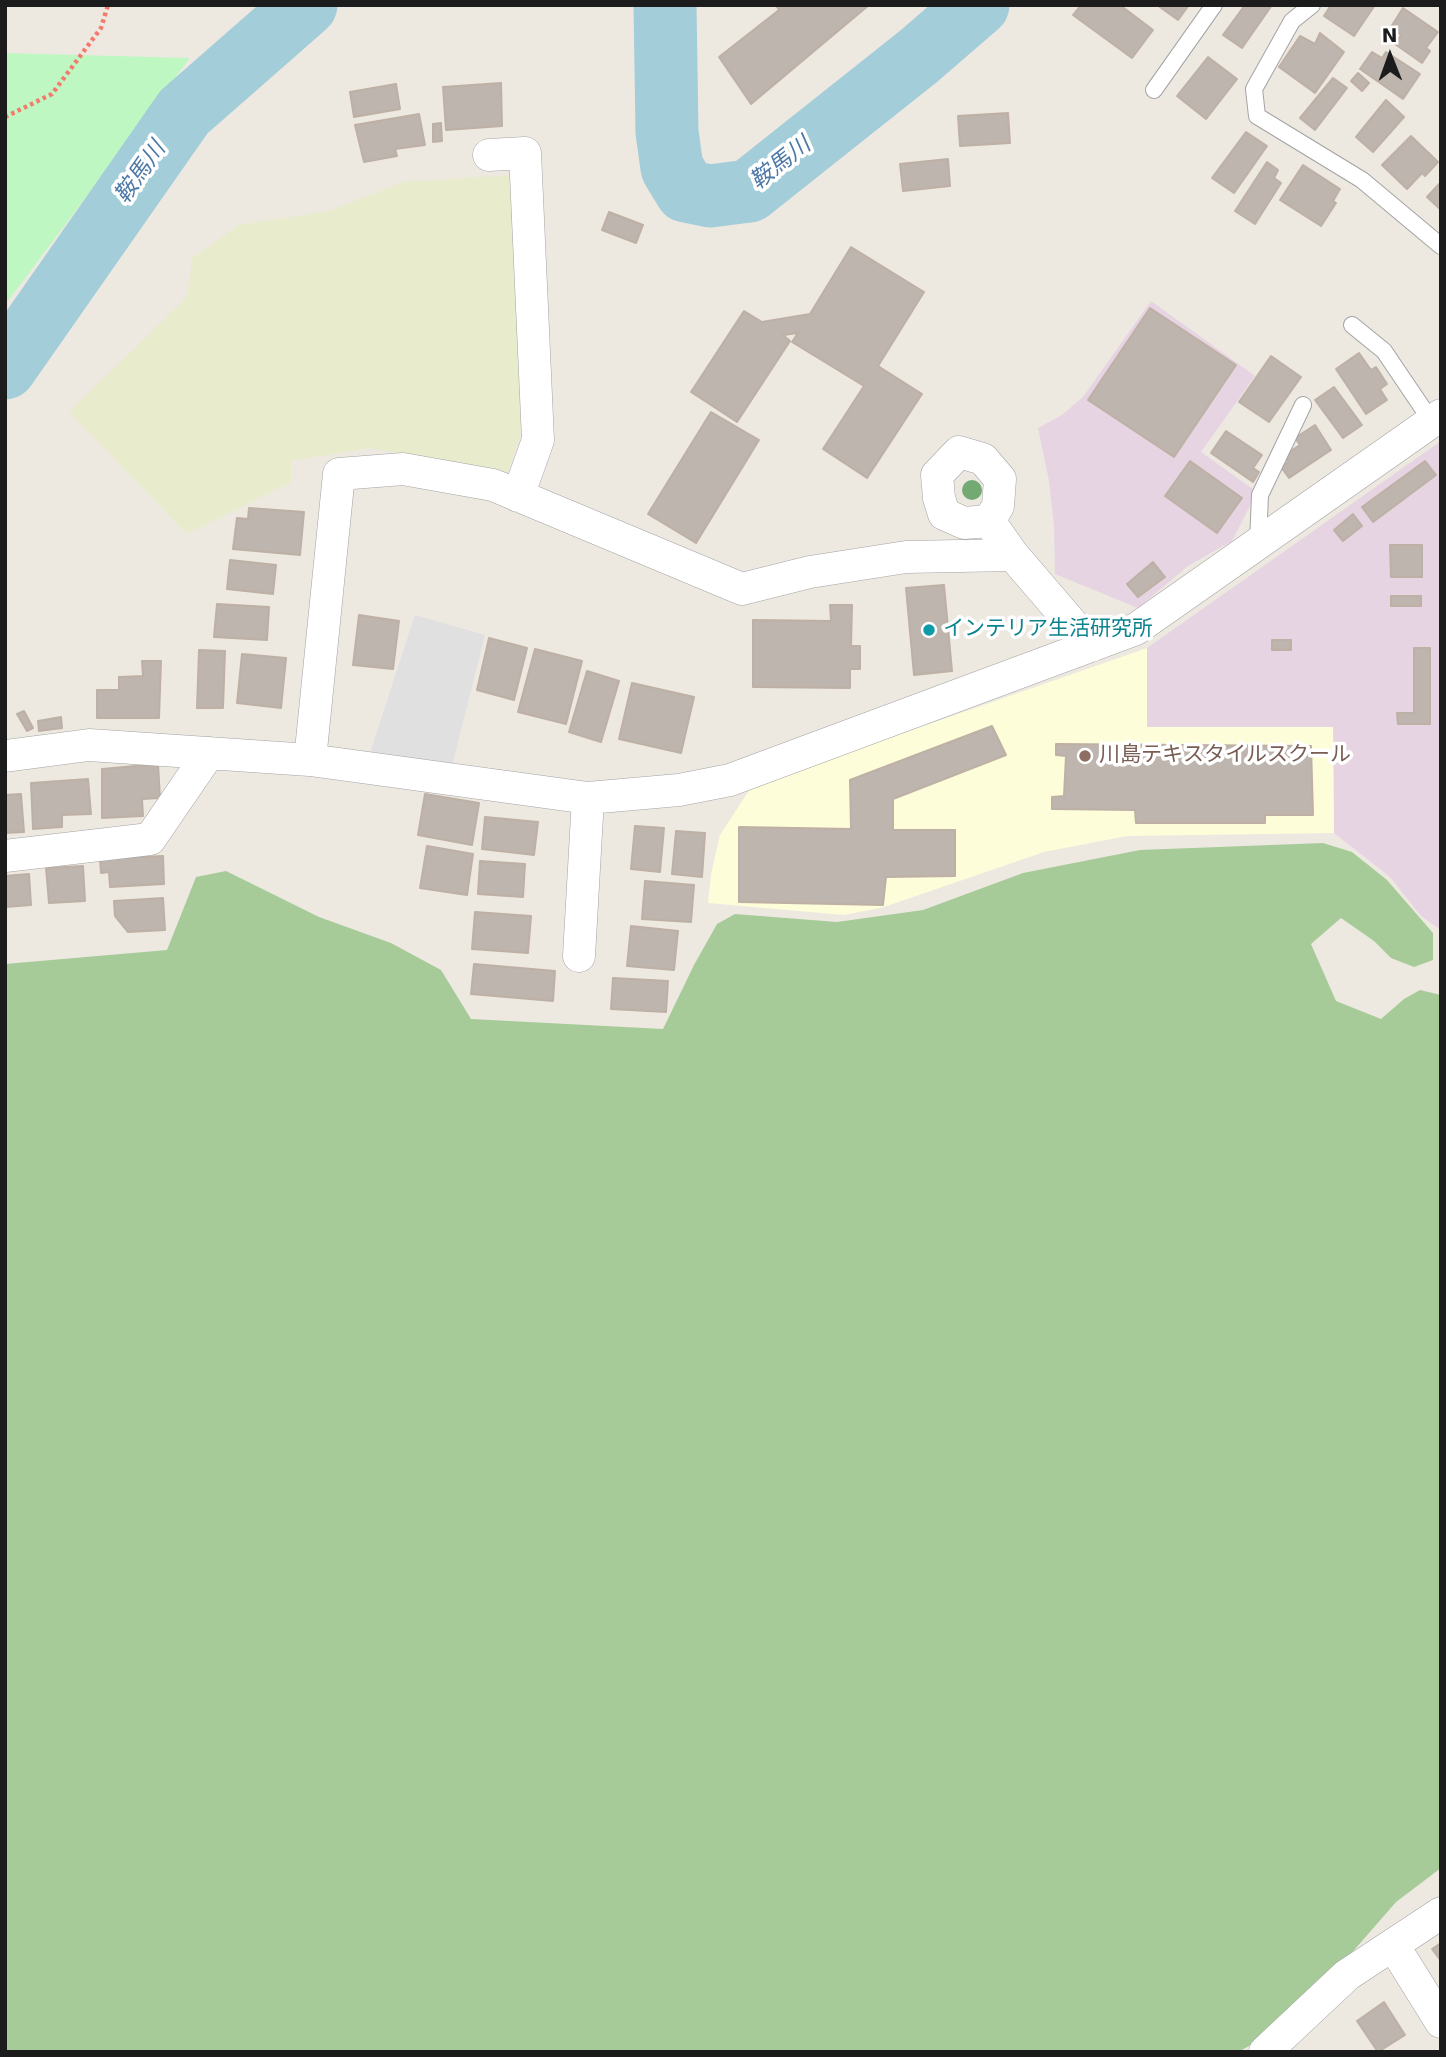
<!DOCTYPE html>
<html>
<head>
<meta charset="utf-8">
<style>
	body { margin:0 }
	#map { position:relative; width:1446px; height:2057px; overflow:hidden; background:#ede9e1; font-family:"DejaVu Sans",sans-serif }
	canvas { display:block }
	.frame { position:absolute; inset:0; border:7px solid #1c1c1c; pointer-events:none }
	.north { position:absolute; left:1355px; top:21px; width:70px; height:70px; -webkit-text-stroke:5px #fff; paint-order:stroke; rotate:359deg; font-size:19px; font-weight:700; line-height:28px; text-align:center; color:#1c1c1c }
	.north::after { content:''; display:block; margin:auto; width:24px; height:32px; background:#1c1c1c; clip-path:polygon(50% 0,100% 100%,50% 72%,0 100%) }
</style>
</head>
<body>
<div id="map">
<canvas width="1446" height="2057"></canvas>
<div class="frame"></div>
<div class="north">N</div>
</div>
<script>
const g = document.querySelector('canvas').getContext('2d');
g.lineJoin = 'round';
function fill(path, color) { g.fillStyle = color; g.fill(path, 'evenodd'); }
function strokePath(path, color, width, dash) { g.strokeStyle = color; g.lineWidth = width; g.lineCap = dash ? 'butt' : 'round'; g.setLineDash(dash || []); g.stroke(path); }
function write(font, color, halo, rows, align = 'center') {
  g.font = font + ' "DejaVu Sans","Noto Sans JP",sans-serif'; g.lineWidth = 7; g.setLineDash([]); g.textBaseline = 'middle'; g.strokeStyle = halo; g.fillStyle = color; for (const [text, x, y, turn = 0] of rows) {
    g.save(); g.translate(x, y); g.rotate((+turn || 0) * Math.PI / 180); g.textAlign = isNaN(turn) ? turn : align; if (halo) g.strokeText(text, 0, 0); g.fillText(text, 0, 0); g.restore();
  }
}
fill(new Path2D(`
	M1151,301L1255,376L1201,452L1257,492L1232,541L1188,566L1138,608L1055,574L1054,526L1049,481L1038,428L1062,415L1083,397Z
	M1441,441V930L1421,916L1390,877L1334,833L1333,727H1147V648Z`), '#e6d4e2');
fill(new Path2D(`
	M1147,648V727H1333L1334,833L1127,836L1044,852L884,907L844,915L708,903L711,874L720,835L752,786Z`), '#fdfdda');
fill(new Path2D(`
	M511,175L524,424L507,474L371,448L291,461V482L187,534L69,412L187,297L192,258L239,225L329,211L403,182Z`), '#e9ebcd');
fill(new Path2D(`
	M1323,843L1352,852L1387,880L1433,933V960L1414,967L1391,958L1374,941L1341,918L1311,944L1336,1001L1381,1019L1404,999L1420,990L1441,995V1868L1396,1902L1342,1964L1271,2034L1238,2052H5V964L167,950L196,877L226,871L319,917L391,943L441,970L471,1019L663,1029L694,965L717,924L735,914L837,922L923,910L1023,873L1140,850Z`), '#a6cb98');
fill(new Path2D(`
	M5,53L190,58L5,305Z`), '#bff7c3');
fill(new Path2D(`
	M415,615L485,635L452,766L370,753Z`), '#e0e0e0');
strokePath(new Path2D(`
	M665,5L667,132L672,168L686,191L710,196L749,191L919,56L978,5
	M5,368L184,112L306,5`), '#a3cdd9', 63);
const building = new Path2D(`
	M776,5H869L751,104L719,57L779,10Z
	M1081,5H1120L1153,30L1132,58L1073,15Z
	M1157,5H1189L1178,20Z
	M1245,5H1272L1242,48L1223,35Z
	M1331,5H1375L1354,36L1324,16Z
	M1403,8L1438,32L1426,48L1430,51L1422,63L1395,44L1401,35L1391,27Z
	M1320,33L1344,52L1315,93L1279,67L1300,36L1315,44Z
	M1372,52L1382,58L1386,52L1420,74L1403,99L1360,69Z
	M1208,57L1237,79L1206,119L1177,96Z
	M1358,73L1369,83L1362,91L1351,81Z
	M1333,78L1347,88L1315,130L1300,118Z
	M501,83L502,126L446,130L443,87Z
	M396,84L400,109L354,117L350,92Z
	M1386,100L1404,117L1373,152L1356,137Z
	M1008,113L1010,143L960,146L958,116Z
	M419,114L425,145L395,149L397,156L364,162L355,125Z
	M441,123L442,141L433,142V124Z
	M1246,132L1267,146L1234,193L1212,178Z
	M1411,136L1438,162L1425,176L1422,173L1407,189L1382,165Z
	M948,159L950,186L903,191L900,164Z
	M1267,162L1278,170L1274,178L1281,183L1255,224L1235,211Z
	M1303,165L1340,189L1333,201L1336,203L1321,226L1280,200Z
	M1441,182V210L1427,197Z
	M609,212L643,225L636,243L602,230Z
	M851,247L924,292L878,366L922,394L867,478L823,449L864,386L792,342L798,333L783,335L790,341L737,422L691,392L744,311L762,322L810,314Z
	M1150,308L1236,365L1174,457L1088,400Z
	M1359,353L1371,370L1376,367L1387,384L1380,389L1387,400L1366,414L1336,369Z
	M1271,356L1301,377L1269,422L1239,402Z
	M1334,387L1362,425L1343,438L1315,400Z
	M711,412L759,440L696,543L648,514Z
	M1315,425L1331,450L1289,478L1281,467L1288,462L1284,455L1300,445L1295,438Z
	M1226,431L1262,455L1253,468L1259,472L1253,482L1211,453Z
	M1190,461L1242,498L1217,533L1165,496Z
	M1425,461L1436,475L1373,522L1362,507Z
	M249,508L304,512L300,555L233,549L237,518L248,519Z
	M1353,514L1362,526L1343,541L1334,530Z
	M1390,545H1422V577H1391Z
	M230,560L276,565L273,594L227,589Z
	M1153,562L1165,577L1138,597L1127,584Z
	M944,585L952,671L914,675L906,588Z
	M1391,596H1421V606H1391Z
	M217,604L269,607L267,640L214,637Z
	M830,605H852L851,646H860V669H850V688L753,687V620L831,621Z
	M359,615L399,621L393,669L353,665Z
	M489,638L527,648L514,700L477,690Z
	M1272,640H1291V650H1272Z
	M1414,648H1430V724H1398L1397,713H1414Z
	M535,649L582,661L566,724L518,712Z
	M199,650L225,651L223,708H197Z
	M242,654L286,658L281,708L237,703Z
	M142,661H161L159,718H97V690H119V677L143,676Z
	M587,671L619,681L601,742L569,732Z
	M632,683L694,697L681,753L619,739Z
	M24,711L33,728L27,731L17,714Z
	M61,717L62,728L39,731L38,721Z
	M992,726L1006,755L893,799V830H955V876L886,877L883,905L739,902V827L851,829L850,780Z
	M1056,744L1311,746L1313,815H1265V823H1136L1135,810L1052,809V797L1064,796L1066,756L1056,755Z
	M158,764L160,798L142,799L143,816L102,818V769Z
	M88,779L91,814L62,815V827L33,829L31,783Z
	M21,794L24,832L5,833V795Z
	M425,794L479,803L472,845L418,835Z
	M485,817L538,822L534,855L482,849Z
	M635,826L664,828L660,872L631,869Z
	M676,831L705,833L702,877L672,874Z
	M427,846L473,854L467,895L420,888Z
	M163,856L164,884L110,887L109,872L101,873L100,859Z
	M480,861L525,864L523,897L478,894Z
	M83,866L85,901L49,903L46,868Z
	M29,874L31,905L5,907V876Z
	M645,881L694,885L691,922L642,919Z
	M163,898L165,930L128,932L115,916L114,901Z
	M475,912L531,916L528,953L472,949Z
	M631,926L678,931L674,970L627,966Z
	M474,964L555,971L553,1001L471,994Z
	M613,978L668,981L666,1012L611,1009Z
	M1441,1943V1961L1432,1949Z
	M1384,2002L1405,2035L1378,2052L1357,2021Z`);
fill(building, '#bdb5ae');
strokePath(building, '#beb0a5', 2);
const lane = new Path2D(`
	M1312,5L1292,21L1254,89L1257,116L1362,180L1441,246
	M1154,90L1214,5
	M1352,325L1384,351L1432,422
	M1258,543L1260,495L1303,405`);
const street = new Path2D(`
	M489,155L525,153L538,440L518,496
	M989,521L964,523L944,514L939,498L937,475L959,452L983,459L1000,479L998,506L989,521L1013,555
	M5,756L89,745L310,760L588,798L679,790L730,780L1136,629L1441,415
	M310,760L339,474L403,469L493,485L742,589L810,572L906,557L1013,555L1091,646
	M5,856L150,839L209,753
	M579,956L588,798
	M1393,1945L1441,2022
	M1265,2052L1347,1975L1441,1913`);
strokePath(lane, '#a3a3a3', 18);
strokePath(street, '#a3a3a3', 33);
strokePath(new Path2D(`
	M5,117L52,94L101,28L108,5`), '#f47a6c', 4.5, [3.5, 3.5]);
strokePath(lane, '#fff', 16);
strokePath(street, '#fff', 32);
g.fillStyle = '#73a972';
for (const [x, y] of [
	[972,490]
]) { g.beginPath(); g.arc(x, y, 10, 0, 2 * Math.PI); g.fill(); }
for (const [x, y, r, color] of [
	[929,630,7,"#0f9aa8"],
	[1085,756,7,"#8d6e63"]
]) { const dot = new Path2D(); dot.arc(x, y, r, 0, 2 * Math.PI); g.fillStyle = color; g.fill(dot); strokePath(dot, '#fff', 2.5); }
write('21px', '#0d838f', '#fff', [
	["インテリア生活研究所",943,630]
], 'left');
write('21px', '#785e54', '#fff', [
	["川島テキスタイルスクール",1099,756]
], 'left');
write('italic 23px', '#4d79a7', '#fff', [
	["鞍馬川",781,164,-38],
	["鞍馬川",141,173,-55]
]);
</script>
</body>
</html>
